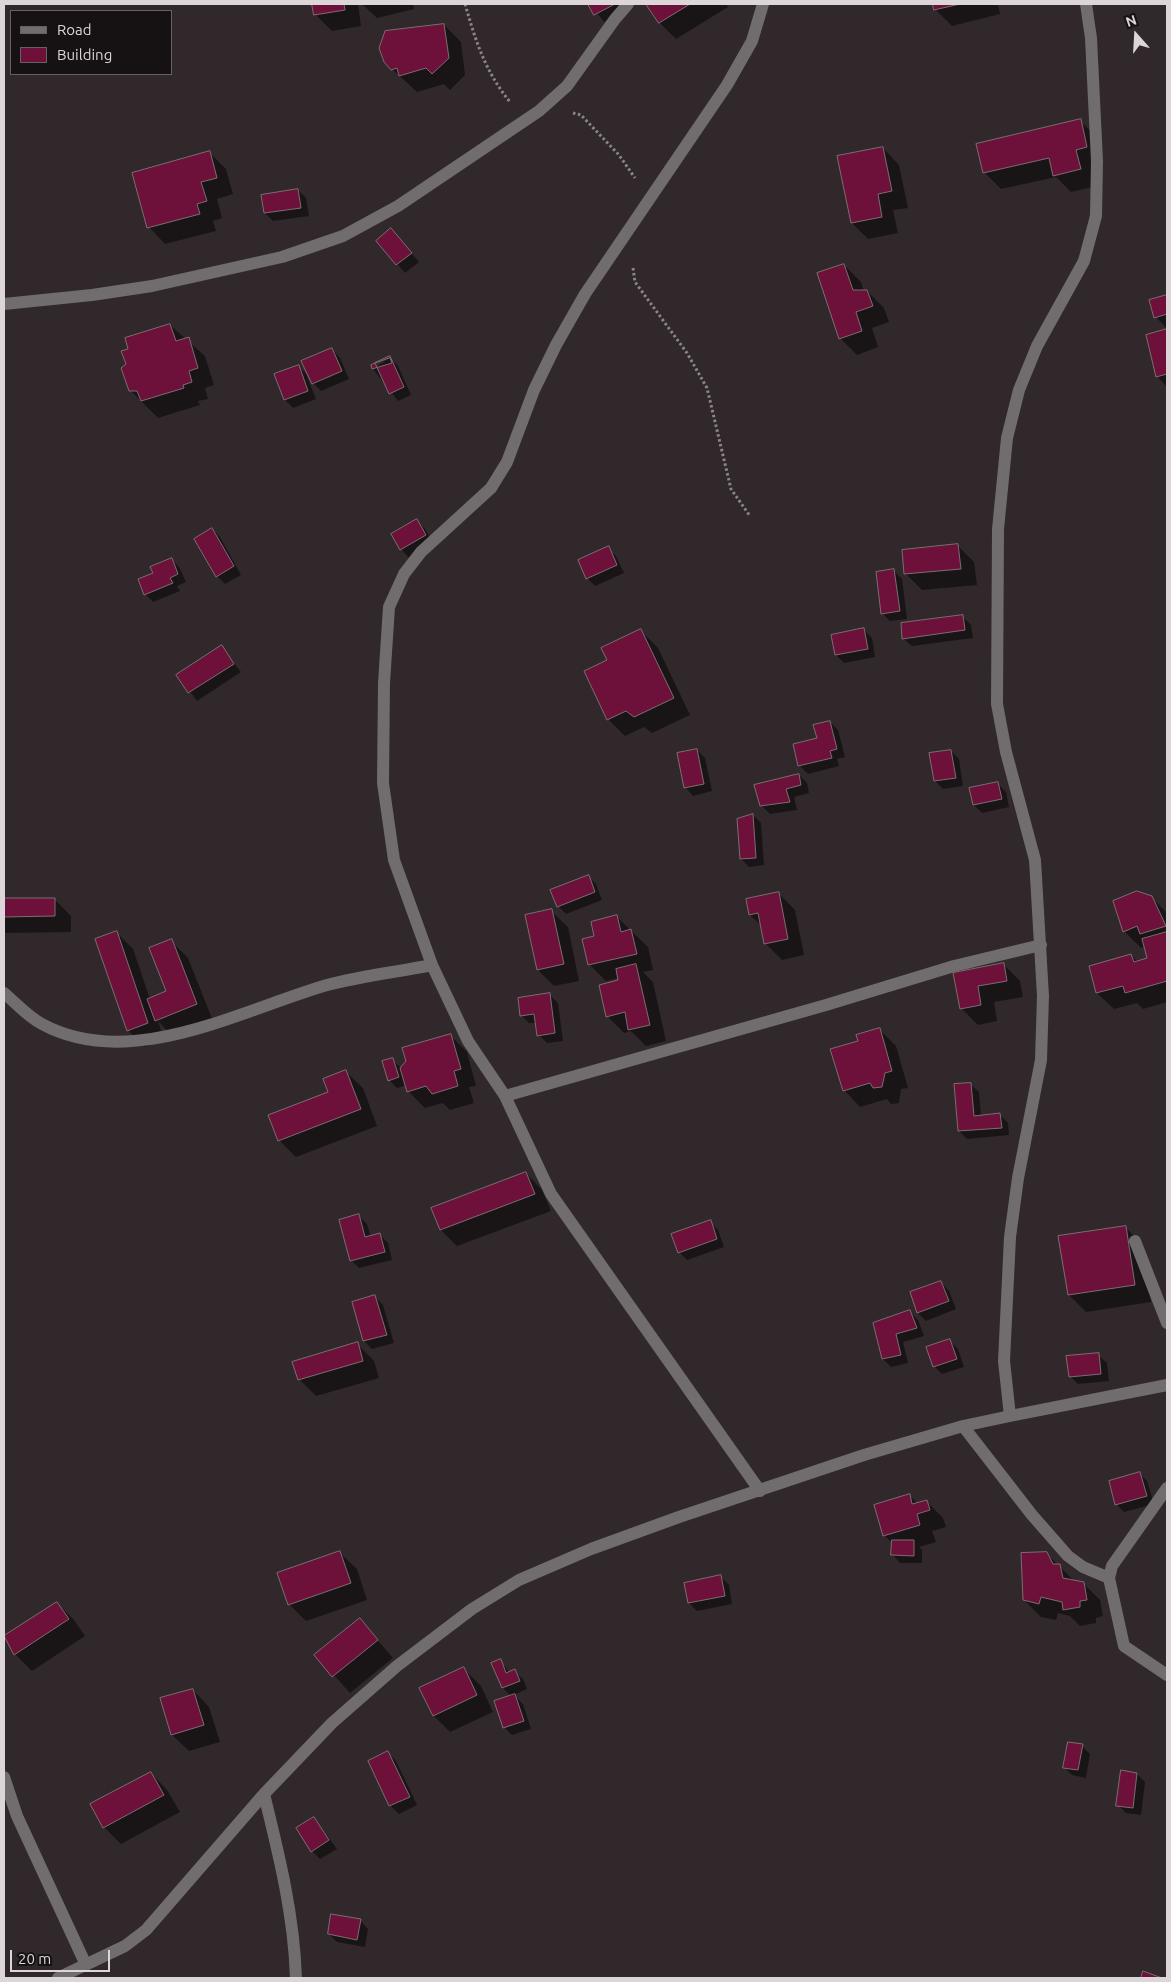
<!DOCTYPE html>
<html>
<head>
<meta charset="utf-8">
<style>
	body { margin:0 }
	#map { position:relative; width:1171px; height:1982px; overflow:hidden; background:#30282a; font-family:Ubuntu,sans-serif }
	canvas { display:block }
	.frame { position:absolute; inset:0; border:5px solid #dcd6d8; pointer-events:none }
	.legend { position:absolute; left:10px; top:10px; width:162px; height:65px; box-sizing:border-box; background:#161213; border:1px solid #656062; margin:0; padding:6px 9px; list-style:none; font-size:15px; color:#dcd6d8 }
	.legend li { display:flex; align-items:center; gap:10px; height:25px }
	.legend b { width:25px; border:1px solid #656062 }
	.north { position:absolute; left:1111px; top:10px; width:50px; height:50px; -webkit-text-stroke:4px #161213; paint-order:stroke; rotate:341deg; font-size:14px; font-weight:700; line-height:20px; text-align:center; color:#dcd6d8 }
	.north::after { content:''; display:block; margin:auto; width:18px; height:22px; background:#dcd6d8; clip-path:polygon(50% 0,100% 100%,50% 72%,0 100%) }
	.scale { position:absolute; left:10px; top:1950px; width:100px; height:22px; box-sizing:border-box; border:2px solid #dcd6d8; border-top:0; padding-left:6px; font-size:15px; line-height:18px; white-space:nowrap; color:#dcd6d8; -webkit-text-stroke:4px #161213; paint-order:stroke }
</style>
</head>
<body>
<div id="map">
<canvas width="1171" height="1982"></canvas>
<div class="frame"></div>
<ul class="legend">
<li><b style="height:6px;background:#716c6d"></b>Road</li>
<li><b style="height:14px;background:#6e113a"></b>Building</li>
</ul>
<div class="north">N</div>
<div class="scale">20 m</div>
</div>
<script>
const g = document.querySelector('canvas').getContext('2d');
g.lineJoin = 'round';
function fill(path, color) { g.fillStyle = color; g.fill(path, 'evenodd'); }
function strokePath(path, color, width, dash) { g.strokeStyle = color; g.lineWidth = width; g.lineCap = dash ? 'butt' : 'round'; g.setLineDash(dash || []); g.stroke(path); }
fill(new Path2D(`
	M314,4H358L361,26L332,31L316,15Z
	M362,4H413L414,9L377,18Z
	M590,4H629L631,7L604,22Z
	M648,4H726L728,7L676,39L660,23Z
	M934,4H998L1000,14L952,26L935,9Z
	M444,25L461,42L465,75L450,90L444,84L417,92L392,69Z
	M1080,121L1097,137L1103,164L1092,166L1097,186L1071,192L1056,177L1001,189L985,173L978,145Z
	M883,148L899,165L908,208L893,210L898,233L868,239L852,223Z
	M210,153L226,169L233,194L217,199L222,218L213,221L216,231L165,244L149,227Z
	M298,190L306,198L309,216L273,221L265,213Z
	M391,230L419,262L405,273L378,241Z
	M844,265L861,282L864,291H867L884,308L889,322L872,328L878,347L857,355L840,338Z
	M1167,296V329L1156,317L1151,301Z
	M170,325L205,356L214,385L205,388L208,399L198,401L200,405L158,418L130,390L128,365L130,350Z
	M1167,331V387L1157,376L1147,336Z
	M332,349L340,358L349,379L321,391L313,383Z
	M390,358L398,366L411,395L398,401L373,369Z
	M298,366L306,374L316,399L293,408L285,400Z
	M417,521L425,529L434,544L409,558L401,549Z
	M212,529L220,537L241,575L225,584L217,576Z
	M958,546L974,562L977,585L922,590L905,573Z
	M608,548L616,556L624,573L595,586L587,578Z
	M171,559L179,567L186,582L177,586L180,591L153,602L145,594Z
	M894,571L902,579L907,619L890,621L882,613Z
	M963,617L971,625L973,638L912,646L903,638Z
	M864,630L872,638L875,657L844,663L836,655Z
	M641,631L658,648L690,715L652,733L644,727L625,736L608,719L609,661Z
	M221,647L241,672L197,701L178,675Z
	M830,722L838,730L845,757L837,759L839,766L808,774L800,766L794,745L818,739Z
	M697,750L705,758L712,791L693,796L685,787Z
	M951,751L959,759L963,786L943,789L935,781Z
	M799,775L807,783L809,793L794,797L797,810L770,814L762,806Z
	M998,784L1006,792L1009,807L982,813L974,805Z
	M753,815L761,823L764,865L749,867L741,859Z
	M588,876L596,884L602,900L566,914L558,906Z
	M778,893L795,910L804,955L782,960L765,943L762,926L750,915Z
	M1151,897L1167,913V1002L1143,1009L1137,1003L1114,1009L1097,993L1131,955L1138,962L1148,958L1145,946L1141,948L1125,932L1114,902Z
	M4,899H54L71,916V932L4,933Z
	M551,911L568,927L579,981L554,986L538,970Z
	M617,917L648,947L653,970L643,972L653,982L666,1041L646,1046L631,1031L624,1033L607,1016L619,978L606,981L589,964L595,937Z
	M117,933L133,949L150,999L168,992L171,941L188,958L213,1021L173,1037L158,1021L164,1040L144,1047L128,1030Z
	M1003,964L1020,981L1023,997L994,1002L997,1021L978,1025L961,1008L955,974Z
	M549,994L558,1003L563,1041L547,1043L539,1035L537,1023H529L521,1015Z
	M879,1029L896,1046L908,1088L901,1089L899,1103L891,1104L887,1099L860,1107L844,1090L860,1041Z
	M451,1036L467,1052L476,1086L469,1087L474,1103L450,1110L443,1103L425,1108L408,1091L407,1085L397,1088L389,1080L392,1059L401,1068Z
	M346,1072L363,1088L377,1126L296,1157L279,1140L330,1092Z
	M970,1084L979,1092L981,1116L1000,1115L1008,1123L1009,1135L967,1139L959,1131Z
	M526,1173L542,1190L551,1211L457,1246L441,1230Z
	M359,1216L367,1224L371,1237L380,1235L388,1243L392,1260L359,1268L351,1260Z
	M710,1222L718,1230L724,1247L687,1260L679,1252Z
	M1125,1227L1142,1244L1151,1302L1086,1312L1069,1295Z
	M941,1282L949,1291L956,1309L926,1321L918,1313L911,1293Z
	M375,1297L383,1305L394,1343L372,1349L364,1341Z
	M910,1312L918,1320L924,1336L903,1342L908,1363L891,1367L883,1359L874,1324Z
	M949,1340L958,1349L964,1367L942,1374L934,1366Z
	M357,1344L374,1361L379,1378L316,1396L299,1379Z
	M1098,1355L1107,1363L1109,1381L1078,1384L1070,1376Z
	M1139,1473L1147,1481L1154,1504L1124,1512L1116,1504Z
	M909,1495L918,1504L927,1502L943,1518L946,1527L932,1531L936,1542L919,1547L922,1550V1563H900L892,1554L893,1544L884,1535Z
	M340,1553L357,1569L367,1600L306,1621L289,1604Z
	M1046,1553L1075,1582L1083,1583L1100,1600L1103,1616L1096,1618V1623L1080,1626L1070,1616L1058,1613L1056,1620L1041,1617L1024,1600Z
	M721,1577L729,1585L732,1604L697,1611L689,1603Z
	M57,1603L74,1620L85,1636L32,1671L15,1654L4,1637Z
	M360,1620L393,1658L350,1693L316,1655Z
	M500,1660L510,1673L514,1671L523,1679L527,1689L514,1695L523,1704L531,1729L512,1735L504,1727L512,1697L503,1688L493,1663Z
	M464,1669L481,1686L493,1712L450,1732L434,1716Z
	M193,1690L209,1707L220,1742L189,1751L172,1735L162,1699Z
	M1082,1746L1090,1754L1086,1778L1072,1775L1064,1767Z
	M388,1753L396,1761L417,1805L399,1814L390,1805L370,1761Z
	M151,1773L167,1790L180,1812L121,1844L104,1827Z
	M1137,1774L1145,1782L1141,1815L1126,1813L1118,1805Z
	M314,1818L337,1849L320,1859L312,1851Z
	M360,1920L368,1929L365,1947L337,1942L329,1934Z`), '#0007');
const building = new Path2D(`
	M312,4H344L345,10L314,15Z
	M588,4H615L594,15Z
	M646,4H690L659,23Z
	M933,4H960L934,10Z
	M444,24L449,58L432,74L426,68L399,76L397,68L391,70L384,62L379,48L385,31Z
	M1081,119L1087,147L1076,150L1081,169L1053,176L1049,158L983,173L976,144Z
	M883,147L892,191L878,194L882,217L851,223L837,156Z
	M210,151L217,178L201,182L207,201L197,204L200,214L147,228L132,173Z
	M298,189L301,208L264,213L261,195Z
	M391,228L412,253L396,265L376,241Z
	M844,264L853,290H867L873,306L856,312L862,331L839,339L817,273Z
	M1167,295V314L1154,318L1149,300Z
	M170,324L176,341L189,337L198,368L189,371L192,382L183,385L184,388L141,401L137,391H129L121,368L126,364L121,351L128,349L125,338Z
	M1167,329V374L1156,377L1146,335Z
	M332,348L342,371L312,384L301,361Z
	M390,356L404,387L389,394L375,363Z
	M390,358L392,363L372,369L371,365Z
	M299,365L308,391L284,400L274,374Z
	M417,519L426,535L400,550L391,534Z
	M212,528L234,566L216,577L194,539Z
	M958,544L961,569L904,574L902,550Z
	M609,546L617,565L586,579L578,560Z
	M172,558L178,574L170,578L173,583L144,595L138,579L153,573L150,567Z
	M894,569L900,611L881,614L876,572Z
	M963,615L965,630L902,639L901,623Z
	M864,628L868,649L835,655L831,635Z
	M641,629L674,698L634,717L626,711L607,720L584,671L607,660L601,648Z
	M222,645L234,664L188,693L176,675Z
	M830,721L837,749L830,751L832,758L798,766L793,744L817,738L813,725Z
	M697,749L704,784L684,788L677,753Z
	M951,750L956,778L934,781L929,753Z
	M799,774L801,785L786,789L790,802L760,806L754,785Z
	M998,782L1002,799L973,805L969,788Z
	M753,814L756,858L740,859L737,819Z
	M589,875L595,892L557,907L550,890Z
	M1137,891L1152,896L1166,926L1140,934L1137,926L1123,932L1113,901Z
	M779,892L788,939L764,944L758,913L749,915L746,899Z
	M4,898H55V916L4,917Z
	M552,909L564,964L537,970L525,915Z
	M617,915L621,932L631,929L637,954L588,965L582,939L594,936L591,922Z
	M117,931L148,1023L127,1031L95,939Z
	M1167,932V981L1125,993L1123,986L1096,993L1089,966L1131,954L1134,962L1147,958L1142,939Z
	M172,939L197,1004L155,1021L147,999L166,991L149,948Z
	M1004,963L1007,981L978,986L981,1005L960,1009L953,973Z
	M636,964L650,1025L628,1030L625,1012L606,1017L599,985L618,980L616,969Z
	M550,993L555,1033L537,1036L534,1014L520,1016L518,998Z
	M880,1028L892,1071L885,1073L882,1087L873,1088L870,1083L843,1091L830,1049L858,1041L856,1035Z
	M451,1034L461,1069L454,1071L458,1086L432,1094L426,1086L407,1092L400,1068L406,1061L402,1048Z
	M393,1058L399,1077L388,1081L382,1061Z
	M346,1070L361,1109L278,1141L268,1115L328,1092L323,1079Z
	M971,1083L974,1116L1000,1113L1002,1128L958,1131L954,1084Z
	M526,1172L535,1194L440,1230L431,1208Z
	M359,1214L365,1237L380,1233L385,1252L350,1261L339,1220Z
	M711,1220L717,1239L678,1253L671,1234Z
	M1126,1226L1135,1285L1068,1295L1058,1236Z
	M941,1281L949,1301L917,1313L910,1292Z
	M375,1295L387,1335L363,1341L352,1302Z
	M910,1310L917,1328L896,1334L901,1355L882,1359L873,1323Z
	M950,1339L957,1359L933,1367L926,1347Z
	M358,1342L363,1361L298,1380L292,1362Z
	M1099,1353L1101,1374L1069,1377L1066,1356Z
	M1140,1472L1147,1496L1115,1505L1109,1481Z
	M910,1494L912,1504L927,1500L930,1510L917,1514L920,1525L883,1536L874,1505Z
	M892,1540H914V1556L891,1555Z
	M340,1551L351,1583L288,1605L277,1573Z
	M1047,1552L1053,1564H1060L1063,1578L1084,1582L1087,1600L1080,1601V1607L1063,1610L1062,1602L1041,1597L1039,1604L1023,1600L1021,1553Z
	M721,1575L725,1596L688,1603L684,1583Z
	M57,1602L69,1619L14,1655L4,1636Z
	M360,1618L378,1640L332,1677L314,1655Z
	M501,1659L506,1673L515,1669L520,1681L502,1688L491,1663Z
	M464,1667L477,1695L433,1716L419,1688Z
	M193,1689L204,1725L171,1735L160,1698Z
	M515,1694L524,1721L503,1728L494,1701Z
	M1068,1742L1083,1744L1078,1770L1063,1768Z
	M388,1751L410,1797L389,1806L368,1761Z
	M1121,1770L1137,1773L1133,1808L1116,1806Z
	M151,1772L164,1795L103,1828L90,1804Z
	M314,1817L329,1840L311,1852L296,1828Z
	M331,1914L361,1919L357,1940L328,1934Z
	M1143,1971L1162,1978H1141Z`);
fill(building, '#6e113a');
strokePath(building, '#796e71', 1);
strokePath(new Path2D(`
	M465,4C476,42 485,71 510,102
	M573,113L581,115L619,155L635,178
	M633,268L635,282L687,353L707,388L731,489L750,516`), '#8c8587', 3, [2.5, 2.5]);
strokePath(new Path2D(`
	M4,304L92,295L152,286L282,257L343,236L398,206L539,111L567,86L615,19L628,4
	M4,993C16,1003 28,1017 42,1024C130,1072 241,1010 327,985C361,976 397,972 432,965
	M505,1096L826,1005L954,966L1041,945
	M1135,1241L1167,1323
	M1010,1416L1004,1361L1010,1237L1018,1178L1041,1060L1043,996L1035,860L1006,752L997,704L998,529L1007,438L1019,390L1037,346L1084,261L1096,216L1097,161L1091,38L1086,4
	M963,1426L1032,1515L1068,1556L1083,1567L1109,1578L1124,1646L1167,1675
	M760,1491L551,1194L505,1096L468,1041L432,965L394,860L383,783L384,683L389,607L404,574L421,552L491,488L507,462L534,390L556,345L585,294L727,85L752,41L763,4
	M1109,1578L1112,1566L1167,1488
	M4,1777L17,1816L86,1965
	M264,1794C279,1855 294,1915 296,1978
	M58,1978L125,1946L146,1930L264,1794L332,1723L397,1666L472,1609L519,1580L591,1549L679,1517L864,1455L963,1426L1010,1416L1167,1385`), '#716c6d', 12);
</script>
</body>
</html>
